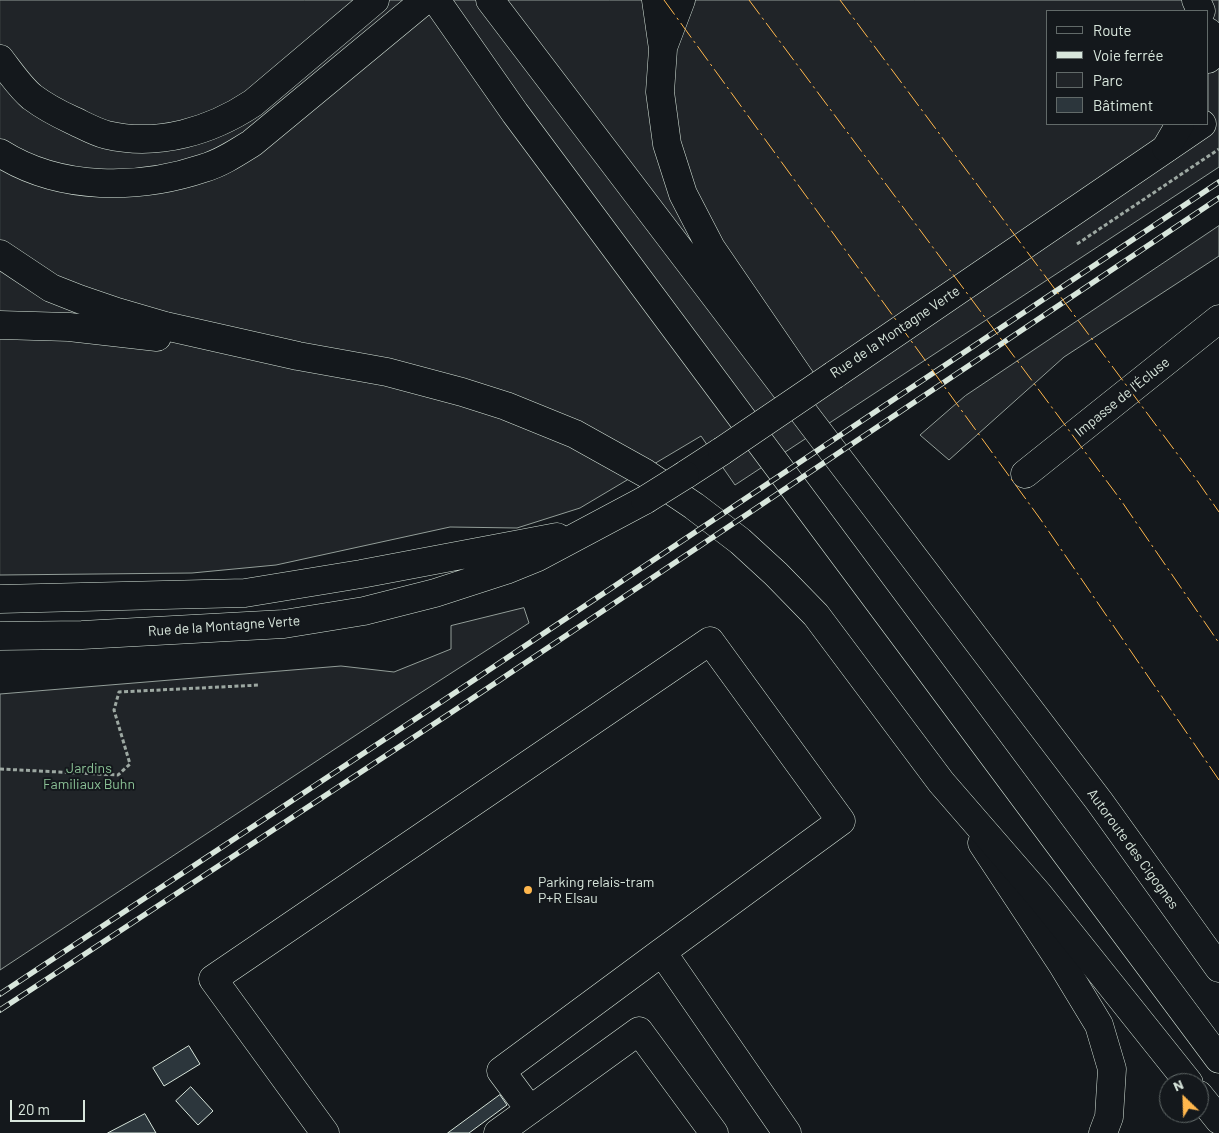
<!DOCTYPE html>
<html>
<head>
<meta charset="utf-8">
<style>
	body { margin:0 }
	#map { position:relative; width:1219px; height:1133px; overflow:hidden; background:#14181c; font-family:Barlow,sans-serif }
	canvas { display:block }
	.legend { position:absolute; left:1046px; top:10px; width:162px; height:115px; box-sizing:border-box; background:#14181c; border:1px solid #626a69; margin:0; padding:6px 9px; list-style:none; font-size:15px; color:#d8e6dc }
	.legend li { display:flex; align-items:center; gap:10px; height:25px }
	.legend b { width:25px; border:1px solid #626a69 }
	.north { position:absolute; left:1159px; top:1073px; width:50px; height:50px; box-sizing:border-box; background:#14181c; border:1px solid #626a69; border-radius:50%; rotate:336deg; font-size:14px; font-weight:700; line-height:20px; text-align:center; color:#d8e6dc }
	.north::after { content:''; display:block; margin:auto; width:18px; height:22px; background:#ffb74d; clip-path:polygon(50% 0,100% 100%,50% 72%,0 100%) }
	.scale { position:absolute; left:10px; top:1100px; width:75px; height:22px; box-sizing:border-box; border:2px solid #d8e6dc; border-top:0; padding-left:6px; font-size:15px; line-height:18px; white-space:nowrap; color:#d8e6dc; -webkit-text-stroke:4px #14181c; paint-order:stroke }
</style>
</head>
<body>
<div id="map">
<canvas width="1219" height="1133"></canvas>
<ul class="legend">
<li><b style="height:6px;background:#14181c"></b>Route</li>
<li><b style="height:6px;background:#d8e6dc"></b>Voie ferrée</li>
<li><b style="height:14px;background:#202428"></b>Parc</li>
<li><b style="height:14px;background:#2c363c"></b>Bâtiment</li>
</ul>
<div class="north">N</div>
<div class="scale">20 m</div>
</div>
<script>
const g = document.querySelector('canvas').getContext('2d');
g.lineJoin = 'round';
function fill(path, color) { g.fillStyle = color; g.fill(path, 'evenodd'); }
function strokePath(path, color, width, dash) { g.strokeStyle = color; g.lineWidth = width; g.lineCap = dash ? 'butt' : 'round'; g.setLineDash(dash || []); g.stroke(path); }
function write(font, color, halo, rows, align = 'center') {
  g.font = font + ' Barlow,sans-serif'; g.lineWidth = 4; g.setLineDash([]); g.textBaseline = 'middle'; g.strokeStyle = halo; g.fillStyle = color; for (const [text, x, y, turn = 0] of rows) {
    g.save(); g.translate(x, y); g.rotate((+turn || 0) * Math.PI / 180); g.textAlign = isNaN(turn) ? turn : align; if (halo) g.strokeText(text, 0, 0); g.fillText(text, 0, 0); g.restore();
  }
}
const green = new Path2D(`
	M0,0H1219V167L735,485L701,436L580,508L517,528L450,527L276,565L192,573L0,575ZM1048,11H1208V124H1048Z
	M1219,226V256L1064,357L949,460L920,435L965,396Z
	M524,608L529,623L397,708L0,970V694L341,666L394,672L451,649V626Z`);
fill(green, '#202428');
strokePath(green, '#939e99', 1);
const building = new Path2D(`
	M189,1046L200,1064L164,1086L153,1068Z
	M191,1087L213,1111L198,1125L176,1101Z
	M500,1095L507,1105L469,1133H448Z
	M145,1114L156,1133H108Z`);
fill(building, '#2c363c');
strokePath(building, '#d8e6dc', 1);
const minor = new Path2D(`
	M1025,474L1219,319
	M982,843L1062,964L1099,1025L1112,1069L1109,1117L1103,1133
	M530,1110L501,1071L662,952L787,1133
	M325,1133L213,979L710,641L841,821L662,952
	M498,1133L639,1031L714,1133`);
const major = new Path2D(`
	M834,375L1202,124
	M685,475L722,451
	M0,599L245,593L361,574L557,537
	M0,636L82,635L284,624L364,611L435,593L506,570L538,557L645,500`);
const highway = new Path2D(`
	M436,0L515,113L1219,1059
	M490,0L1099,801L1219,968
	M656,0L663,49L660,92L667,144L683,194L711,248L804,384
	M1196,0L1201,11
	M1208,32L1209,45L1208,59
	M664,45L681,0
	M0,59C10,72 20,87 32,97C44,106 59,114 72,120C83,125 95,132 107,135C158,147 211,131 253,103L375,0
	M1166,148L1180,124
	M0,153C60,191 139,190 204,168C221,163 236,153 252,143L425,0
	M0,254L51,288L79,299L117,312L165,326L298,356L387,372L462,392L506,406L575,434L645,473L694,506L740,541L776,574L816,615L941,782L1039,895L1189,1083
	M0,325L69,327L157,337
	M1199,1095L1219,1120`);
strokePath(minor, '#d8e6dc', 29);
strokePath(major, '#d8e6dc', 29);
strokePath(highway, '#d8e6dc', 29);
strokePath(new Path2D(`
	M1077,244L1219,149
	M0,769L118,775L130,764L114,710L119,692L260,685`), '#9da8a2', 3, [4, 2.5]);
strokePath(minor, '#14181c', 28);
strokePath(major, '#14181c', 28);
strokePath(highway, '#14181c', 28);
const rail = new Path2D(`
	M0,994L444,700L1219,182
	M0,1010L452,712L1219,198`);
strokePath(rail, '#d8e6dc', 5.5);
strokePath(rail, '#14181c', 4, [11]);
const majorBridge = new Path2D(`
	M722,451L834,375
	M645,500L685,475`);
strokePath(majorBridge, '#d8e6dc', 29, []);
strokePath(majorBridge, '#14181c', 28);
strokePath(new Path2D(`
	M664,0L1041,520L1219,780
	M749,0L1120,499L1219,643
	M840,0L1196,479L1219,512`), '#ffb74d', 1, [18, 4, 2.5, 4]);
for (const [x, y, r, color] of [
	[528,890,5,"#ffb74d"]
]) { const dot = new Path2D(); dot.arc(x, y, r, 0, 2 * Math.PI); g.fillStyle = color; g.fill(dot); strokePath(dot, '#14181c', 2); }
write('14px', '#d8e6dc', '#14181c', [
	["Rue de la Montagne Verte",895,332,-34],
	["Impasse de l'Écluse",1122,397,-39],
	["Rue de la Montagne Verte",224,626,-4],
	["Autoroute des Cigognes",1133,849,54]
]);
write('14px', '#8ac095', '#14181c', [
	["Jardins",89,768],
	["Familiaux Buhn",89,784]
]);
write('14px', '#d8e6dc', '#14181c', [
	["Parking relais-tram",538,882],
	["P+R Elsau",538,898]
], 'left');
</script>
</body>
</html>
